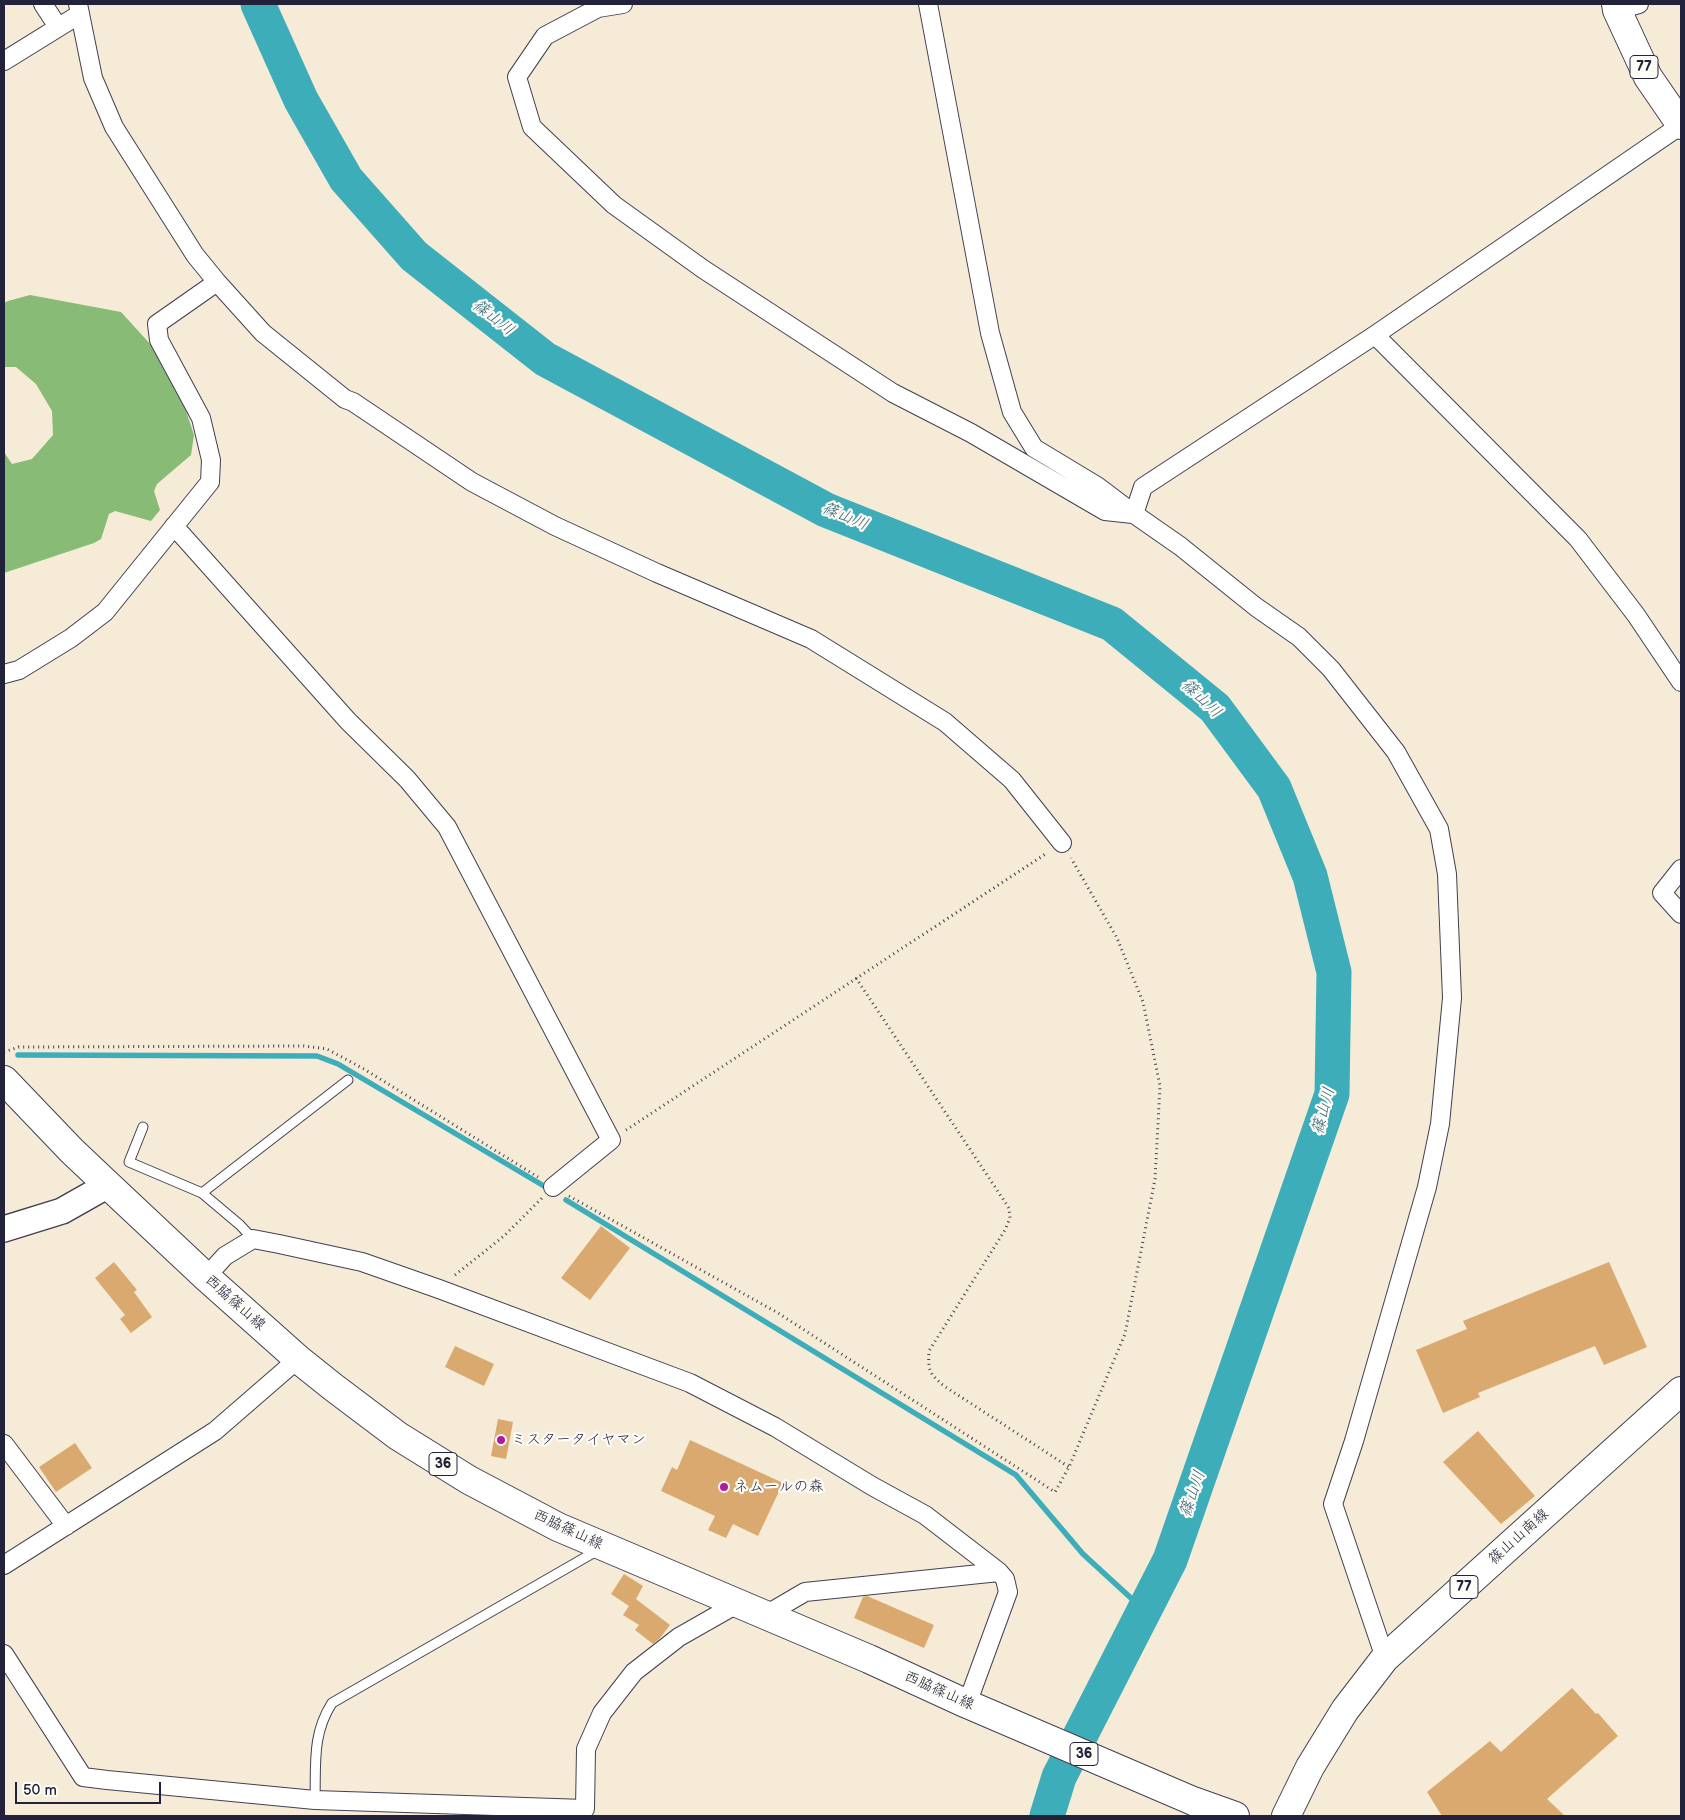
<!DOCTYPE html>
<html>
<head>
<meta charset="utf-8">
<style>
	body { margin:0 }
	#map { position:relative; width:1685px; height:1820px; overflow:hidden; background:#f6ebd6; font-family:"Balsamiq Sans",sans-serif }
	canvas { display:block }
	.frame { position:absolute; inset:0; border:5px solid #22223b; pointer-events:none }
	.scale { position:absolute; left:15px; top:1782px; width:146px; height:22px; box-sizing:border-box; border:2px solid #22223b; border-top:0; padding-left:6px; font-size:15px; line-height:18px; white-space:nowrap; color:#22223b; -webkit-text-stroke:4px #fdfcf7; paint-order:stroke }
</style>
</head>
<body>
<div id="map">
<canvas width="1685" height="1820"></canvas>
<div class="frame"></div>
<div class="scale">50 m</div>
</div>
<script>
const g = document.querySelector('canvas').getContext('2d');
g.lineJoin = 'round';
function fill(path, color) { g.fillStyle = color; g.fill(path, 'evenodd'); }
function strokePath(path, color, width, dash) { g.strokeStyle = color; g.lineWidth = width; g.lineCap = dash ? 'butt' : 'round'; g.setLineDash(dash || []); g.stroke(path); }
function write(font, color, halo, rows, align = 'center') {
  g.font = font + ' "Balsamiq Sans","Klee One",sans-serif'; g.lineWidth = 4.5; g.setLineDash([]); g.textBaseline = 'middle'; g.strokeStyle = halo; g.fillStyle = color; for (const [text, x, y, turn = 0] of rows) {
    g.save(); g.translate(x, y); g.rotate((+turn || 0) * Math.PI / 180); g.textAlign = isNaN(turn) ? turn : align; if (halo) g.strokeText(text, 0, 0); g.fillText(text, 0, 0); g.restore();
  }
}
fill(new Path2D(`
	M30,295L121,312L172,368L194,435L191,455L157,484L154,491L160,510L151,521L115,511L109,514L101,539L94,543L4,573V452L12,464L32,459L53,435L52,411L36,384L16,367H4V303L8,301Z`), '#88bb75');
strokePath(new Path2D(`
	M18,1055L317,1056L338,1064L549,1189
	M566,1200L1016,1475L1083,1554L1144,1610`), '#3dadb9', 5.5);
strokePath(new Path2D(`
	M258,4L301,100L346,179L414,256L545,359L826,510L1112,624L1215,708L1274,788L1310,876L1334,972L1332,1094L1170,1560L1059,1777L1047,1816`), '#3dadb9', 35);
fill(new Path2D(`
	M601,1226L630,1248L590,1300L561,1278Z
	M114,1262L137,1290L134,1292L152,1317L131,1333L120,1319L125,1315L95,1278Z
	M1609,1262L1647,1347L1604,1365L1595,1346L1478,1393L1480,1397L1443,1413L1416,1350L1467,1329L1463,1321Z
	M455,1346L494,1364L484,1386L445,1367Z
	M498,1419L513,1422L506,1459L491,1456Z
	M1478,1431L1535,1496L1501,1524L1443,1462Z
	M690,1440L783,1483L758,1536L733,1524L726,1538L708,1530L715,1516L661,1491L672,1467L677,1470Z
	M75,1443L92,1468L56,1492L39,1467Z
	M624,1574L643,1586L636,1599L670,1625L660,1638L653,1644L635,1630L639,1625L623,1615L629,1606L611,1594Z
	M867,1596L934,1625L924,1648L854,1618L863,1597Z
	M1572,1688L1596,1714L1598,1713L1618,1736L1547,1799L1565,1816H1442L1427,1792L1490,1741L1501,1752Z`), '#daa970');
const lane = new Path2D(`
	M143,1127L129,1162L202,1193
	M253,1239L240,1225L202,1193L348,1080
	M315,1800C316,1764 312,1734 332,1703L600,1549`);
const street = new Path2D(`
	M43,4L58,27
	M78,4L93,78L114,127L195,255L217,282L263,333L345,399L353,402L472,482L555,526L657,573L811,639L945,722L1012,780L1062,843
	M623,4L598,8L545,36L517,77L532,127L614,205L703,269L893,393L971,433L1105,511L1133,514
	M928,4L990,333L1012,412L1034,448L1097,486L1134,514L1180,546L1256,607L1299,637L1331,669L1396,752L1439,829L1447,874L1452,998L1440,1124L1427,1187L1354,1441L1333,1504L1385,1658
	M1617,10L1639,4
	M4,61L80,14
	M1375,335L1578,539L1636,615L1681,682
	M1134,514L1143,487L1375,335L1681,125
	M174,526L348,721L407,779L447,827L611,1140L553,1187
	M4,674L19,670L71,638L105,612L210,482L211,460L201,418L159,340L157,324L217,282
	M1681,869L1662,893L1681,914
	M206,1277L225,1256L253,1239L279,1244L362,1262L439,1289L690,1383L775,1427L872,1486L925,1515L999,1572L1005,1579L1008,1592L967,1704
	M4,1444L66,1526
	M4,1565L215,1431L298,1359
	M764,1616L805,1592L999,1572
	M4,1654L83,1777L107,1780L315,1800L585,1809L586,1749L602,1713L634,1672L679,1637L737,1604`);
const secondary = new Path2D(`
	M4,1229L62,1211L108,1185`);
const primary = new Path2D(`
	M1616,4L1617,10L1648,77L1681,125
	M4,1080L72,1151L108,1185L206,1277L298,1359L333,1387L398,1436L469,1480L558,1527L869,1659L967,1704L1193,1801L1235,1816
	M1286,1816L1310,1767L1345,1710L1385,1658L1681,1391`);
strokePath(lane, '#424052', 11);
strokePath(street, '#424052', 20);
strokePath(secondary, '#424052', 28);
strokePath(primary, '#424052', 30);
strokePath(new Path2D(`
	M856,978L1009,1208L1010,1218L1005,1230L929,1351C928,1371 929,1373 944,1386L1069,1467
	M4,1052L19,1047L304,1046L327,1049L364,1069L538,1177
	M626,1130L1047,853
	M569,1196L778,1313L1055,1492L1069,1467L1125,1334L1155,1179L1160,1086L1143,1002L1117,938L1071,858
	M455,1275L504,1236L542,1198`), '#424052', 3, [1, 4]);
strokePath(lane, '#fff', 9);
strokePath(street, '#fff', 18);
strokePath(secondary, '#fff', 25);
strokePath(primary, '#fff', 28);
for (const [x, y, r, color] of [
	[501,1440,5,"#b5179e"],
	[724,1487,5,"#b5179e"]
]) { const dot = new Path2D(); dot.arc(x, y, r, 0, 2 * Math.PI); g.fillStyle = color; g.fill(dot); strokePath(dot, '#fdfcf7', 2); }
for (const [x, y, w] of [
	[1644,67,28],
	[443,1464,28],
	[1464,1587,28],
	[1084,1754,28]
]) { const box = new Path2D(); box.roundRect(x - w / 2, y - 11.5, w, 23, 4); g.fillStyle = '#fdfcf7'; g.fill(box); strokePath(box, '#22223b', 1); }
write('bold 14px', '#22223b', null, [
	["77",1644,67],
	["36",443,1464],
	["77",1464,1587],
	["36",1084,1754]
]);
write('15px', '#22223b', '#fdfcf7', [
	["西脇篠山線",235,1303,42],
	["西脇篠山線",568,1530,25],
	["篠山山南線",1519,1537,-42],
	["西脇篠山線",939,1691,24]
]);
write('15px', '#22223b', '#fdfcf7', [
	["ミスタータイヤマン",511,1440],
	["ネムールの森",734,1487]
], 'left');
write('italic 16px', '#2e6174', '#fdfcf7', [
	["篠山川",493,318,38],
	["篠山川",845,517,23],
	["篠山川",1201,699,43],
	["篠山川",1324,1111,-75],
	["篠山川",1193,1494,-71]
]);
</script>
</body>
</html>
